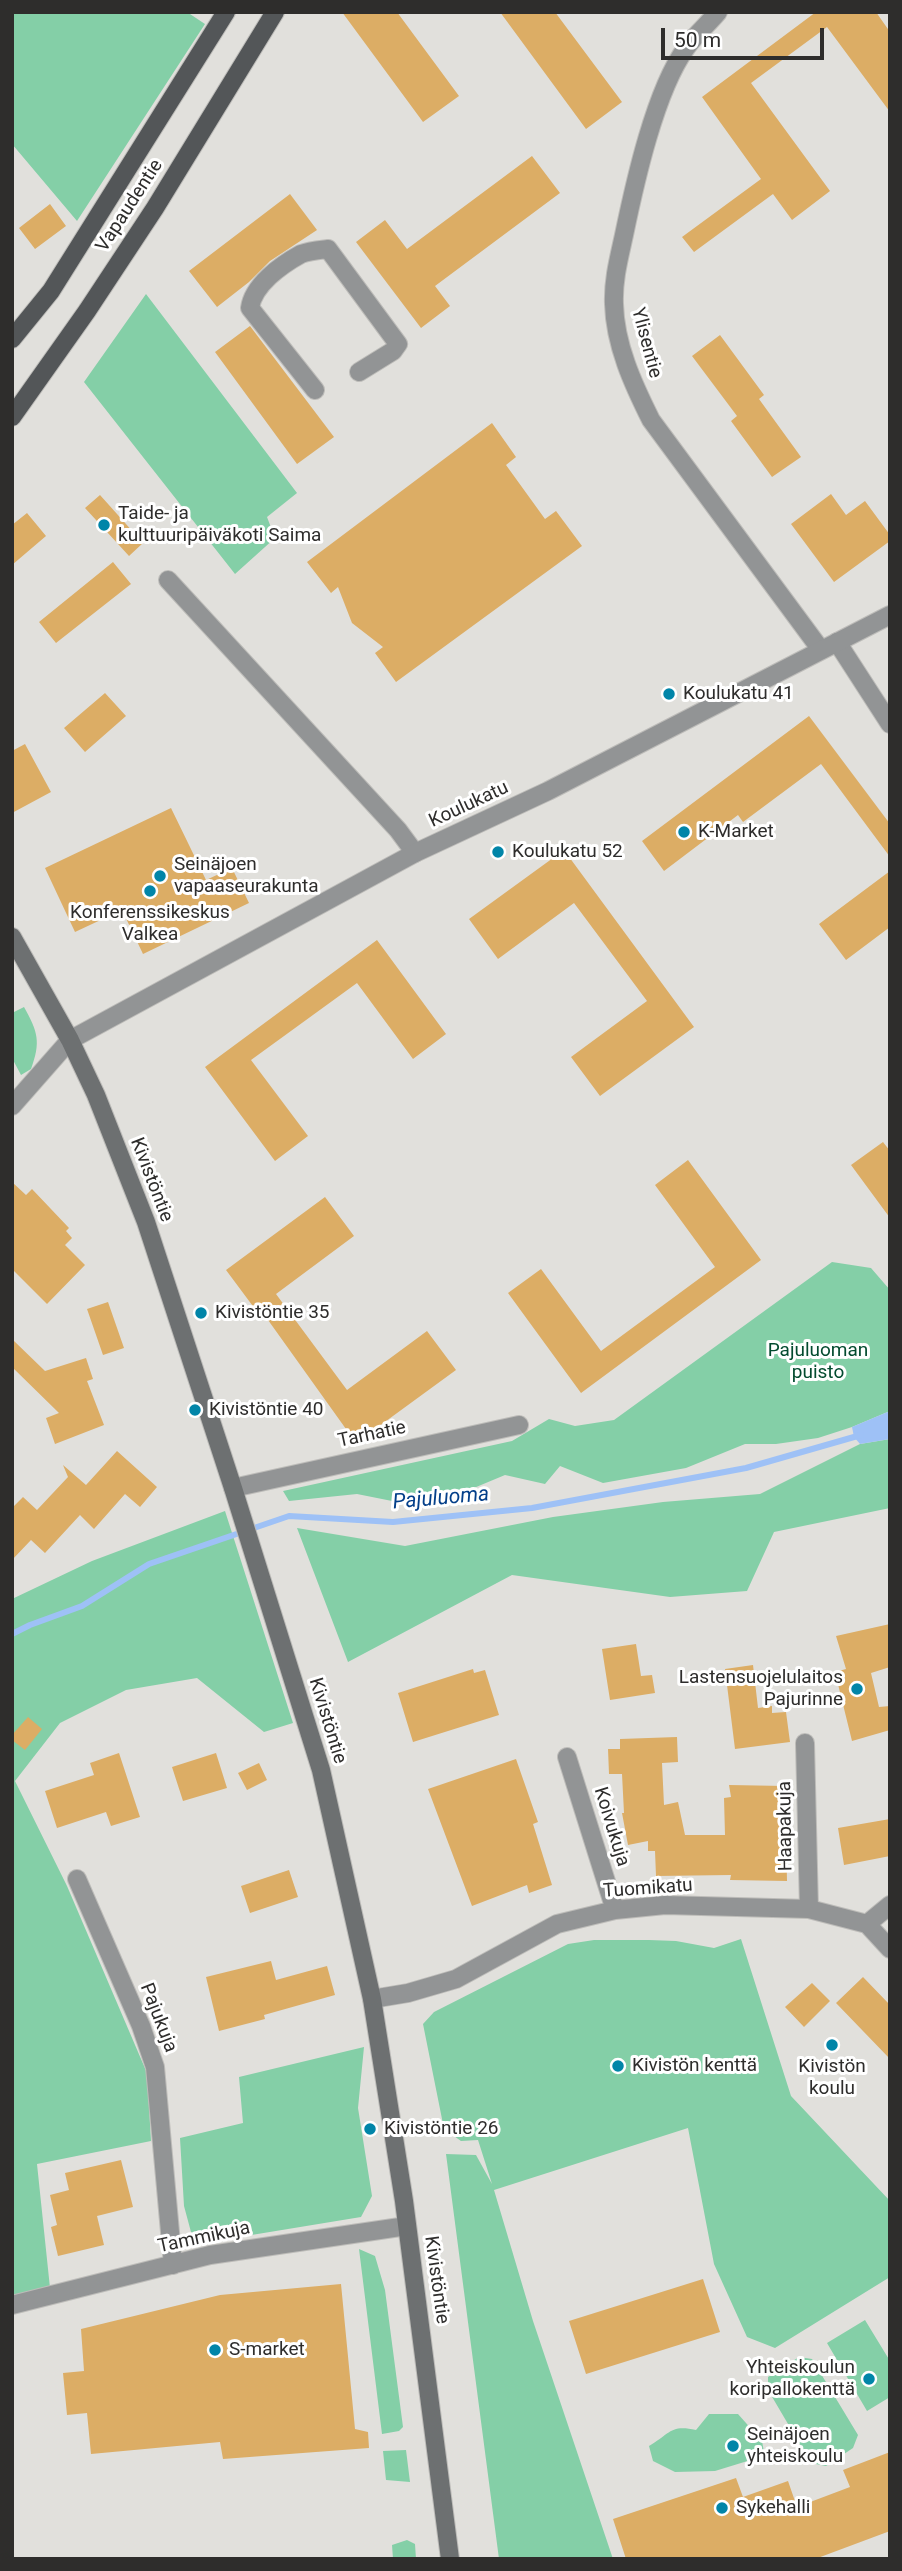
<!DOCTYPE html>
<html>
<head>
<meta charset="utf-8">
<style>
	body { margin:0 }
	#map { position:relative; width:902px; height:2571px; overflow:hidden; background:#e1e0dc; font-family:Roboto,sans-serif }
	canvas { display:block }
	.frame { position:absolute; inset:0; border:14px solid #2e2d2c; pointer-events:none }
	.scale { position:absolute; left:661px; top:28px; width:163px; height:32px; box-sizing:border-box; border:4px solid #2e2d2c; border-top:0; padding-left:9px; font-size:21px; line-height:24px; white-space:nowrap; color:#2e2d2c; -webkit-text-stroke:5px #fff; paint-order:stroke }
</style>
</head>
<body>
<div id="map">
<canvas width="902" height="2571"></canvas>
<div class="frame"></div>
<div class="scale">50 m</div>
</div>
<script>
const g = document.querySelector('canvas').getContext('2d');
g.lineJoin = 'round';
function fill(path, color) { g.fillStyle = color; g.fill(path, 'evenodd'); }
function strokePath(path, color, width, dash) { g.strokeStyle = color; g.lineWidth = width; g.lineCap = dash ? 'butt' : 'round'; g.setLineDash(dash || []); g.stroke(path); }
function write(font, color, halo, rows, align = 'center') {
  g.font = font + ' Roboto,sans-serif'; g.lineWidth = 6; g.setLineDash([]); g.textBaseline = 'middle'; g.strokeStyle = halo; g.fillStyle = color; for (const [text, x, y, turn = 0] of rows) {
    g.save(); g.translate(x, y); g.rotate((+turn || 0) * Math.PI / 180); g.textAlign = isNaN(turn) ? turn : align; if (halo) g.strokeText(text, 0, 0); g.fillText(text, 0, 0); g.restore();
  }
}
fill(new Path2D(`
	M12,12H187L205,24L77,221L12,144Z
	M146,294L297,493L267,517L275,538L235,574L84,382Z
	M24,1007C38,1032 41,1042 31,1069L21,1075L12,1058V1013Z
	M832,1262L871,1268L890,1290V1411L852,1427L818,1438L776,1444H745L686,1468L603,1483L560,1466L545,1484L505,1475L469,1490L407,1504L357,1494L289,1501L283,1491L512,1441L549,1419L575,1426L614,1420Z
	M890,1439V1508L774,1532L747,1591L670,1597L512,1575L348,1662L297,1528L405,1546L553,1517L663,1502L760,1494L860,1444Z
	M225,1511L293,1723L264,1732L197,1678L126,1690L60,1723L15,1781L67,1886L147,2073L151,2141L37,2164L50,2288L12,2296V1599L92,1561Z
	M741,1939L791,2096L890,2201V2277L775,2348L747,2337L714,2264L688,2128L494,2190L533,2321L613,2559H499L446,2154L476,2155L492,2184L478,2140L461,2141L444,2129L423,2024L434,2012L568,1944L594,1940H649L676,1941L714,1948Z
	M364,2047L358,2108L372,2196L361,2217L215,2241L191,2232L184,2206L180,2138L243,2123L239,2077Z
	M359,2249L375,2256L385,2290L403,2427L399,2431L382,2434Z
	M865,2320L890,2361V2397L867,2411L827,2343Z
	M799,2357L812,2359L858,2435L853,2448L826,2466L811,2463L768,2390V2377Z
	M709,2414H738L762,2441L764,2452L754,2459L715,2471L675,2472L653,2461L649,2446C670,2434 670,2424 696,2430Z
	M406,2450L410,2482L386,2480L383,2451Z
	M407,2540L415,2544L416,2559H393L392,2545Z`), '#84cfa7');
fill(new Path2D(`
	M890,1411V1439L860,1444L854,1437L852,1427Z`), '#9ec1f6');
strokePath(new Path2D(`
	M12,1634L30,1625L82,1606L149,1564L289,1516L393,1522L532,1508L746,1468L861,1435`), '#9ec1f6', 6);
fill(new Path2D(`
	M342,12H397L459,96L423,122Z
	M500,12H555L622,102L586,129Z
	M816,12H876L890,32V112L827,27L751,83L830,191L792,220L773,194L694,252L682,237L761,179L702,97Z
	M532,156L560,193L435,286L450,306L421,328L356,242L385,220L407,249Z
	M290,194L317,230L270,261L249,282L217,307L189,271Z
	M50,204L66,226L35,249L19,228Z
	M250,326L334,437L297,464L215,352Z
	M720,335L764,395L759,399L801,457L772,477L731,421L737,416L692,356Z
	M492,423L516,457L506,465L545,519L556,511L582,546L396,682L375,653L383,647L352,623L338,587L331,593L307,562Z
	M831,494L846,515L865,501L890,535V541L834,582L791,524Z
	M100,495L143,543L129,556L85,508Z
	M27,513L46,536L12,565V525Z
	M113,562L131,584L56,643L39,622Z
	M105,693L126,716L85,752L64,728Z
	M809,716L890,824V857L821,764L743,822L738,815L664,871L642,841Z
	M25,744L51,792L12,813V751Z
	M171,808L206,880L232,868L249,903L143,954L122,910L75,932L45,868Z
	M564,850L694,1027L600,1096L571,1057L647,1001L574,903L498,959L469,919Z
	M890,871V927L846,960L819,924Z
	M377,940L446,1034L413,1059L357,983L251,1060L308,1136L275,1161L205,1067Z
	M883,1142L890,1151V1218L851,1165Z
	M688,1160L761,1260L581,1393L508,1293L541,1269L601,1351L715,1267L655,1185Z
	M12,1182L26,1195L32,1189L69,1228L66,1231L72,1238L65,1245L85,1265L47,1304L12,1269Z
	M325,1197L354,1236L276,1294L347,1390L427,1331L456,1370L356,1443L258,1306L255,1309L226,1270Z
	M108,1302L124,1348L103,1355L87,1309Z
	M12,1339L45,1371L86,1358L93,1379L87,1381L104,1425L55,1444L46,1418L59,1413L12,1367Z
	M117,1451L157,1487L140,1507L125,1494L94,1529L80,1515L45,1553L31,1540L12,1560V1508L23,1497L37,1510L68,1477L63,1465L86,1485Z
	M890,1624V1667L871,1673L879,1707L890,1706V1730L852,1741L835,1672L846,1669L836,1636Z
	M636,1644L641,1676L652,1675L655,1693L610,1700L602,1649Z
	M753,1665L758,1708L772,1706V1713L786,1712L790,1742L735,1749L725,1669Z
	M473,1669L474,1673L485,1670L499,1715L413,1742L398,1693Z
	M28,1717L42,1729L25,1750L12,1740V1735Z
	M677,1737L678,1762L662,1763L664,1805L678,1802L685,1835H725L724,1798L731,1797L729,1785L785,1786L787,1881L730,1880L731,1875L656,1876L655,1851H648V1841L628,1845L622,1813H624L622,1774H609L608,1749H620V1739Z
	M119,1753L140,1817L111,1826L106,1812L57,1828L45,1791L94,1775L90,1763Z
	M216,1753L227,1788L183,1801L172,1767Z
	M516,1759L538,1822L533,1824L552,1885L529,1893L527,1885L472,1906L428,1789Z
	M259,1763L267,1780L247,1790L238,1773Z
	M890,1819V1856L844,1865L838,1828Z
	M289,1870L298,1897L250,1913L241,1886Z
	M271,1961L276,1980L327,1966L335,1995L264,2015L265,2019L219,2031L206,1977Z
	M863,1977L890,2005V2059L836,2003Z
	M812,1983L830,2001L804,2027L785,2007Z
	M121,2160L133,2207L97,2216L104,2245L58,2256L51,2227L57,2225L50,2195L69,2190L65,2173Z
	M703,2279L720,2332L586,2374L569,2321Z
	M341,2284L355,2429L368,2432L369,2448L223,2459L220,2442L91,2454L87,2413L67,2415L63,2373L84,2371L81,2329L220,2295Z
	M890,2452V2531L815,2559H626L613,2519L736,2478L743,2497L788,2481L797,2507L850,2487L843,2470Z`), '#dcad65');
const minor = new Path2D(`
	M718,12C708,24 695,35 686,48C655,91 635,182 624,235C619,258 613,280 614,304C615,345 633,384 651,420L821,650
	M315,390L250,308C253,285 281,265 301,254C309,251 320,250 328,249L398,344L393,351L359,372
	M168,580L398,830L415,853
	M837,642L890,724
	M12,1106L70,1040
	M233,1488L519,1425
	M805,1743L809,1909
	M567,1757L615,1910
	M77,1879L141,2026L155,2067L173,2265
	M867,1924L890,1905
	M372,1999L408,1993L456,1979L557,1924L615,1910L665,1905L809,1909L867,1924L890,1949
	M12,2305L210,2255L407,2226`);
const tertiary = new Path2D(`
	M70,1040L415,853L548,791L890,615`);
const secondary = new Path2D(`
	M12,937L70,1040L96,1095L146,1222L233,1488L321,1770L372,1999L404,2201L450,2559`);
const primary = new Path2D(`
	M12,339L51,291L226,12
	M12,417L87,311L155,208L275,12`);
strokePath(minor, '#bdbcb9', 20);
strokePath(tertiary, '#bdbcb9', 20);
strokePath(secondary, '#bdbcb9', 20);
strokePath(primary, '#bdbcb9', 20);
strokePath(minor, '#929495', 18);
strokePath(tertiary, '#929495', 18);
strokePath(secondary, '#6d7071', 18);
strokePath(primary, '#535658', 18);
for (const [x, y, r, color] of [
	[104,525,7,"#0185a8"],
	[669,694,7,"#0185a8"],
	[684,832,7,"#0185a8"],
	[498,852,7,"#0185a8"],
	[160,876,7,"#0185a8"],
	[150,891,7,"#0185a8"],
	[201,1313,7,"#0185a8"],
	[195,1410,7,"#0185a8"],
	[857,1689,7,"#0185a8"],
	[832,2045,7,"#0185a8"],
	[618,2066,7,"#0185a8"],
	[370,2129,7,"#0185a8"],
	[215,2350,7,"#0185a8"],
	[869,2379,7,"#0185a8"],
	[733,2446,7,"#0185a8"],
	[722,2508,7,"#0185a8"]
]) { const dot = new Path2D(); dot.arc(x, y, r, 0, 2 * Math.PI); g.fillStyle = color; g.fill(dot); strokePath(dot, '#fff', 2.5); }
write('19px', '#2e2d2c', '#fff', [
	["Vapaudentie",130,206,-57],
	["Ylisentie",646,343,75],
	["Koulukatu",469,805,-25],
	["Kivistöntie",151,1180,69],
	["Tarhatie",372,1435,-12],
	["Kivistöntie",327,1721,73],
	["Haapakuja",786,1826,-91],
	["Koivukuja",611,1827,73],
	["Tuomikatu",648,1889,-4],
	["Pajukuja",158,2018,69],
	["Tammikuja",204,2238,-12],
	["Kivistöntie",436,2280,82]
]);
write('19px', '#2e2d2c', '#fff', [
	["Taide- ja",118,514],
	["kulttuuripäiväkoti Saima",118,536],
	["Koulukatu 41",683,694],
	["K-Market",698,832],
	["Koulukatu 52",512,852],
	["Seinäjoen",174,865],
	["vapaaseurakunta",174,887],
	["Konferenssikeskus",150,913,"center"],
	["Valkea",150,935,"center"],
	["Kivistöntie 35",215,1313],
	["Kivistöntie 40",209,1410],
	["Lastensuojelulaitos",843,1678,"right"],
	["Pajurinne",843,1700,"right"],
	["Kivistön kenttä",632,2066],
	["Kivistön",832,2067,"center"],
	["koulu",832,2089,"center"],
	["Kivistöntie 26",384,2129],
	["S-market",229,2350],
	["Yhteiskoulun",855,2368,"right"],
	["koripallokenttä",855,2390,"right"],
	["Seinäjoen",747,2435],
	["yhteiskoulu",747,2457],
	["Sykehalli",736,2508]
], 'left');
write('19px', '#034b2f', '#fff', [
	["Pajuluoman",818,1351],
	["puisto",818,1373]
]);
write('italic 21px', '#043f89', '#fff', [
	["Pajuluoma",441,1499,-5]
]);
</script>
</body>
</html>
